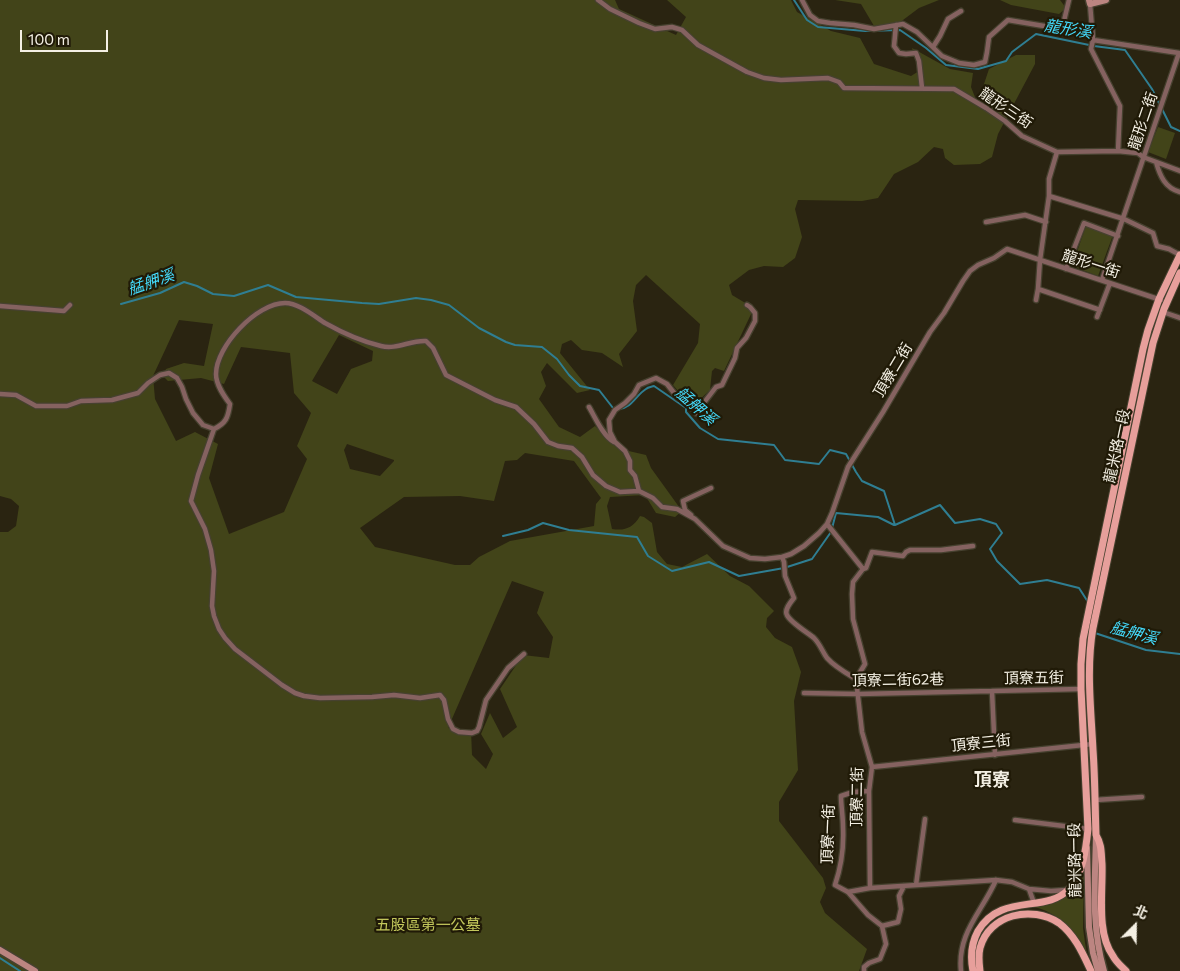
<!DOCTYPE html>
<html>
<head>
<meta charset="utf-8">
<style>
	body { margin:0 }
	#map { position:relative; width:1180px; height:971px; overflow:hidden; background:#2a2411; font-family:Commissioner,"Noto Sans TC",sans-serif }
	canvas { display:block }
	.north { position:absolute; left:1110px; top:901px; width:50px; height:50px; -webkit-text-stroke:4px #201a07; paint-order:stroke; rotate:23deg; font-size:14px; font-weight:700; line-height:20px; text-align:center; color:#f4f0e4 }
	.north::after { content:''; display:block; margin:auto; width:18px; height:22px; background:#f4f0e4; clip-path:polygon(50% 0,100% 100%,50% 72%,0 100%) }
	.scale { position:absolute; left:20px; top:30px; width:88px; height:22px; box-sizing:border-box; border:2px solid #f4f0e4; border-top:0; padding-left:6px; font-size:15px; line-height:18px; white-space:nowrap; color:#f4f0e4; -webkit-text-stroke:4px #201a07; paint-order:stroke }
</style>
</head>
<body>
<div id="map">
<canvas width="1180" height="971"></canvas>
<div class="north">北</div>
<div class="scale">100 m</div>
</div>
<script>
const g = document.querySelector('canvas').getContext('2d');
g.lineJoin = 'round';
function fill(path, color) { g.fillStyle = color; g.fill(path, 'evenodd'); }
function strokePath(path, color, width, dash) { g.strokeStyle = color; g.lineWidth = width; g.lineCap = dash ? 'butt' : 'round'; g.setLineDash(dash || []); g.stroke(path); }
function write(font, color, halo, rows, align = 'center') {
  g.font = font + ' Commissioner,"Noto Sans TC",sans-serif'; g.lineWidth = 4.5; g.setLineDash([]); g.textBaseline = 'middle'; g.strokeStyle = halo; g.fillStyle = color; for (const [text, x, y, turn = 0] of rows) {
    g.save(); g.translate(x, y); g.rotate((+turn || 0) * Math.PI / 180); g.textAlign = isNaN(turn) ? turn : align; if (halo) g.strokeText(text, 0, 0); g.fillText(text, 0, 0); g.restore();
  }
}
fill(new Path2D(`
	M0,0H615L619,9L676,35L686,17L667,0H791L797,12L831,31L860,38L874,64L911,76L919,71L912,48L950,69L973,73L971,87L979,107L989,111L980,96L989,69L1016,55H1035V64L998,134L992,157L980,164L954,165L945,158L943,149L934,147L918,162L894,174L878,198L862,201L798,200L795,209L802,237L795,258L783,267L764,266L749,270L729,285L732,295L752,307V312L724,371L715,368L712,371L710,390L695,404L690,405L673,385L698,343L700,324L646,275L636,285L633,301L637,331L619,354L623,367L602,353L582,350L571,340L562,344L560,353L590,390L577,393L547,363L541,372L546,386L539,399L559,427L580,437L595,426L620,449L646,455L651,468L682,511L675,517L656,513L645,495L610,497L607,506L612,529C625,531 633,528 640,516L644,517L652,523L657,552L667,564L682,567L707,554L730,576L749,586L774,611L767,618L766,627L775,638L792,647L801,672L794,701L798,770L779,802V821L823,878L826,888L820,902L825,913L867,949L859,971H0V532H8L16,526L19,506L11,499L0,496ZM179,320L213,324L204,366L184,363L166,369L163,376L168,381L201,378L224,384L241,347L290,353L294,393L311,413L297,446L307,459L284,512L229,534L209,478L218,444L195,432L176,441L155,399L153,376ZM339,335L373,351L372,361L351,369L337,394L312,381ZM347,444L394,460V461L380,476L350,469L344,450ZM525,453L574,461L601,498L596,504L594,526L510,541L479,557L470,565H455L375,547L360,528L404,497L460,496L494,501L505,461L517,460ZM512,581L544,592L537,613L553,637L549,658L523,655L500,689L517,727L503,738L490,713L481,734L493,754L486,769L472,755L471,730L448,728Z
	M835,0H939L919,8L899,23L874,26L861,4Z
	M1000,0H1060L1066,8L1059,14L1011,5Z
	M1158,127L1175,133L1166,159L1148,152Z
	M1086,226L1113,235L1098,276L1072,266Z
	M1084,864L1083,928L1085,943L1087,954C1073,930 1060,912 1030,906L1060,899Z`), '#424419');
strokePath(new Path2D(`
	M794,0L807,20L818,27L865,31L900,30L926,48L946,65L978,69L1006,61L1012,52L1036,34L1094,46L1125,50L1152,89L1171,127L1180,131
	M121,304L160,293L184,282L197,286L213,294L234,296L268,285L296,297L362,303L379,304L416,298L431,300L449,305L479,328L506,342L515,345L542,347L557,359L569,375L580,386L599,390L613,408H614
	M619,409C632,408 636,395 646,389C648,387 651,387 654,386L686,408V412L700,428L718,439L774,445L785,460L819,464L830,450L846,454L856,472L862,481L884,491L895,525L940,505L955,523L980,519L996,524L1002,533L990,549L997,561L1020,584L1047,580L1079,588L1088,602
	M503,536L528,530L543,523L569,530L637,537L648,556L672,571L709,562L739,576L784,568L812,559L831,532L836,513L878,517L894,525
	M1095,633L1146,650L1180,654
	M0,958L20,971`), '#2f7e92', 2);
const street = new Path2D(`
	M598,0L610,9L639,23L655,29L672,27L682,30L698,45L747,72L764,78L781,80L828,78L839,82L844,88L954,89L986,108L1005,121L1022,136L1057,152L1118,151L1138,153L1143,157L1180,171
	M802,0L810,15L818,21L830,23L854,25L874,29L903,24L917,32L942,56L959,63L974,65L985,62L987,52L989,37L1008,20L1062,29L1069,0
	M1090,4L1093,40L1091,49L1120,106L1118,151
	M896,25L894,46L899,53L906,54L916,53L919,61L922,88
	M1093,40L1179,53L1102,280
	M933,47L940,36L948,19L961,11
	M1156,162C1160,176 1165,188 1180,192
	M1049,196L1124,219L1153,233L1157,246L1169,249L1180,255
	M986,222L1025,215L1046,222
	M1066,269L1084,223L1118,236
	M1038,289L1100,310
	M1036,300L1038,289L1040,260L1049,196V179L1057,152
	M0,306L64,311L70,305
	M1163,312L1180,318
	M1097,317L1110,283
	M0,394L16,395L36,406H67L81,401L112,400L138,393L148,383L160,375L169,373L177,378L182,387L186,399L193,413L203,425L214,429C226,423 228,418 230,404C224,396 216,385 216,374C216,346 257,303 285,303C299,303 314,316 325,323C341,332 364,342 381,346C397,350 410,340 426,341L433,348L446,375L495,400L516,407L534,424L548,442L558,446L572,448L582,457L593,475L606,486L620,492L639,491L653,498L662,507L677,509L695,519L723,546L750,558L765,559L782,557L791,554L804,546L819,533L827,524L832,513L848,467L883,412L930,332L944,313L963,281L970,271L978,265L994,258L1007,249L1161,300
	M589,407C595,417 603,436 614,442
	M214,429L198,475L191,501L205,529L211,550L214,571L212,606L214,616L219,629L225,638L235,649L282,685L295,693L304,696L320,698L372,697L394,695L420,698L440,695L444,700L448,719L453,729L459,732L472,733L477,731L479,727L486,700L508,668L524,654
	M639,491L635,476L630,470V461L625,451L615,442L610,432L609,420L615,410L625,403L634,394L639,385L656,378L667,384L678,398L686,400L696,413L716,387L722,385L735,358L737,348L746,338L755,321V313L750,307L747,305
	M691,515L685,510L683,501L711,488
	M827,524L863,569L853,582L852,594L853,619L865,664L856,679L862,732L872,767L869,791L870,888
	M782,557L784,562L785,576L794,598C790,603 784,610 787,615C790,622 808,633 814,638C820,644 822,651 827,658C835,667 846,673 856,679
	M863,569L866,568L872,552L903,556L906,552L910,550H941L973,546
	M804,693L858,694L992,691
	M995,755L992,691L1081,689
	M872,767L1093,744
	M869,791L853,792L841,796C841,806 843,816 843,827C844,846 841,867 835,885L848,892L868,915L882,926L898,922L901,909L899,896L904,886
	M1095,800L1142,797
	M1015,820L1088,829
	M916,885L925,819
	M1029,889L1051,891L1067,890
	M848,892L870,888L996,880L1012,882L1029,889L1034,903
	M864,971V967L869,963L880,959L886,944L882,926
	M961,971C957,933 982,912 996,880`);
const secondary = new Path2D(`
	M1089,0L1090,4L1106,0
	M1096,836C1095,882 1091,926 1104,971
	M1087,848L1089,927L1093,953L1098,971
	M0,950L35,971`);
const primary = new Path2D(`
	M973,971C970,956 971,944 978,931C1001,892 1046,914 1069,889C1083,874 1086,849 1088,829L1081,689V664L1083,639L1143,349L1148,330L1159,299L1180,255
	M980,971C979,963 978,956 980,948C989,914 1032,905 1059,923C1075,935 1083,954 1091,971
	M1126,971C1121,966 1116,962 1113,956C1096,933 1103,892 1102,864C1101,853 1102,845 1096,835C1095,807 1095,778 1093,750C1091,710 1086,668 1093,628L1153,343L1164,309L1180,273`);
strokePath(street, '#46412f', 7);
strokePath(secondary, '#46412f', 9);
strokePath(primary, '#46412f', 9);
strokePath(street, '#856260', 4.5);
strokePath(secondary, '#bc8581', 6);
strokePath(primary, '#e79f9b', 7);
write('15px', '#f4f0e4', '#201a07', [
	["龍形三街",1006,108,34],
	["龍形二街",1143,121,-71],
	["龍形一街",1091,264,18],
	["頂寮二街",893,370,-59],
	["龍米路一段",1117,446,-78],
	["頂寮五街",1034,678,-1],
	["頂寮二街62巷",898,680,-1],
	["頂寮三街",981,743,-6],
	["頂寮二街",857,797,-89],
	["頂寮一街",828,834,-88],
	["龍米路一段",1075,860,-91]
]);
write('15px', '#c3c75b', '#201a07', [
	["五股區第一公墓",428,925]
]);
write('italic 16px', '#44dbfd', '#201a07', [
	["龍形溪",1068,29,9],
	["艋舺溪",151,282,-19],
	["艋舺溪",696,406,42],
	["艋舺溪",1134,633,15]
]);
write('bold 18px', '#f4f0e4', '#201a07', [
	["頂寮",992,780]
]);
</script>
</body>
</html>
